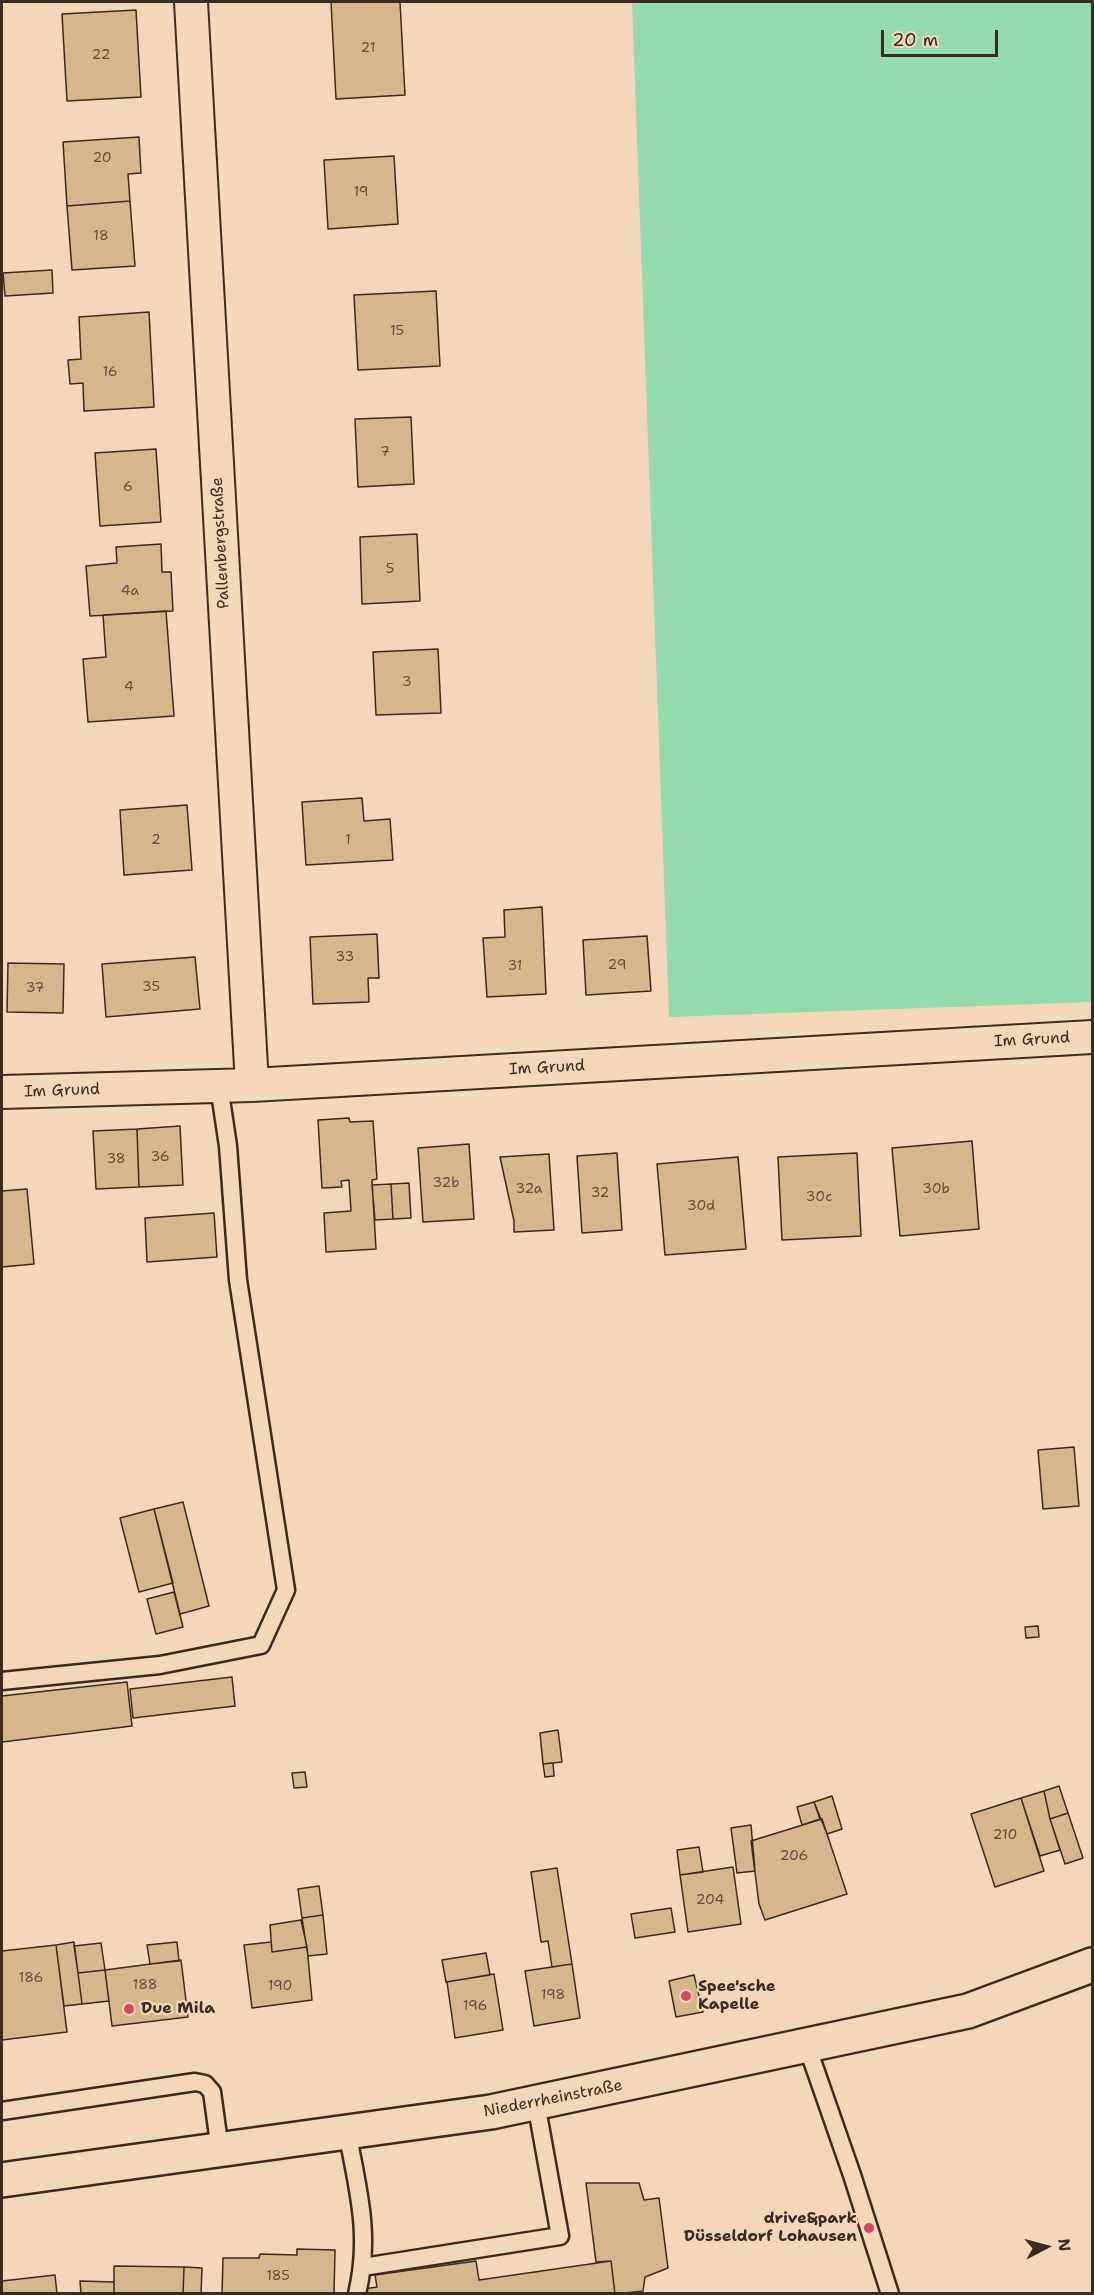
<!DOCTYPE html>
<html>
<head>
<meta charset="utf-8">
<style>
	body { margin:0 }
	#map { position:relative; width:1094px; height:2295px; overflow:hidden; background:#f4d6ba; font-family:"Shantell Sans",sans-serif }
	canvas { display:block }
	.frame { position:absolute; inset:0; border:3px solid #3b2a1e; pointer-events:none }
	.north { position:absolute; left:1016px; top:2217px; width:60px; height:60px; -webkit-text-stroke:4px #f4d6ba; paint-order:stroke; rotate:84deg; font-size:16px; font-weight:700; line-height:24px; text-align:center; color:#3b2a1e }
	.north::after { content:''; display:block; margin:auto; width:21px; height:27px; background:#3b2a1e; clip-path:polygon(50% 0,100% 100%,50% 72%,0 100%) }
	.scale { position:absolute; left:881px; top:30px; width:117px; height:27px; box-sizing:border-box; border:3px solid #3b2a1e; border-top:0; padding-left:8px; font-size:18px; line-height:21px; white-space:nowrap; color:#3b2a1e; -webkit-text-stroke:4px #f4d6ba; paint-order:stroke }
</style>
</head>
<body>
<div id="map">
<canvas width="1094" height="2295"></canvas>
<div class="frame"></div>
<div class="north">N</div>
<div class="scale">20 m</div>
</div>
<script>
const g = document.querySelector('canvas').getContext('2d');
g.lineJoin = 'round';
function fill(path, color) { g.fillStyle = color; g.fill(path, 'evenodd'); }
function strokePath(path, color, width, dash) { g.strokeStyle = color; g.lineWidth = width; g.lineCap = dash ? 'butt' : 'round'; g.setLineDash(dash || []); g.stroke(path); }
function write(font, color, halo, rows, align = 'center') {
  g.font = font + ' "Shantell Sans",sans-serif'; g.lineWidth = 4.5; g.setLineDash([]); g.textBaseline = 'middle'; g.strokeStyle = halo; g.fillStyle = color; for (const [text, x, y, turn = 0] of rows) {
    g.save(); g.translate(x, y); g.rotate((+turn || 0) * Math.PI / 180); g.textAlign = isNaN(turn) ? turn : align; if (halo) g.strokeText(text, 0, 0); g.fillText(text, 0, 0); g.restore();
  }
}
fill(new Path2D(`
	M632,2H1092V1002L669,1017Z`), '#93dbaa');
const building = new Path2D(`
	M331,2H400L405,95L336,99Z
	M136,10L141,97L67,101L62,14Z
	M139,137L141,173L128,174L130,201L67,206L63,142Z
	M394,156L398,224L328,229L324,160Z
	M130,201L135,266L72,270L67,206Z
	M52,270L53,293L5,296L3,273Z
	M436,291L440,366L358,370L354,295Z
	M149,312L154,407L84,411L83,383L70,384L68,360L81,359L79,317Z
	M411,417L414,484L358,487L355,419Z
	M156,449L161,522L100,526L95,453Z
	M417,534L420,601L362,604L360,537Z
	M161,544L162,572H171L173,611L90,616L86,566L117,563L116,547Z
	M166,611L174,716L88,722L83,659L106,657L103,615Z
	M438,649L441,713L376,715L373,652Z
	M362,798L364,821L390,819L393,860L306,865L302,802Z
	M187,805L192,870L124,875L120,810Z
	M542,907L546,994L487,997L483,938L505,937L504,910Z
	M377,934L379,978H368L369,1002L313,1004L310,937Z
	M647,936L651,991L586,995L583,940Z
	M195,957L200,1009L106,1017L102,964Z
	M8,963L64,964L63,1013L7,1012Z
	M349,1118L350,1122L373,1121L377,1179L372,1180L376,1249L326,1252L324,1213L351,1211L349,1180L341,1181L342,1187L322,1188L318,1120Z
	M180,1126L183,1185L139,1187L137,1129Z
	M137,1129L139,1187L96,1189L93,1131Z
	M972,1141L979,1229L900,1236L892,1148Z
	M469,1144L474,1219L423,1222L418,1148Z
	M617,1153L622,1230L582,1233L577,1156Z
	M857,1153L861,1236L782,1240L778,1157Z
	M549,1154L554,1230L514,1232V1221L500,1157Z
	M738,1157L746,1249L665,1255L657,1164Z
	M409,1183L411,1218L393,1219L391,1184Z
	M391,1184L393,1219L375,1220L372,1185Z
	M27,1189L34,1264L2,1267V1191Z
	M214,1213L217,1257L147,1262L145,1218Z
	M1074,1447L1079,1506L1043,1509L1038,1450Z
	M183,1502L209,1606L180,1614L154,1509Z
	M154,1509L173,1583L139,1592L120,1518Z
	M174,1592L183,1627L156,1634L147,1599Z
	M1038,1626L1039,1637L1026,1638L1025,1627Z
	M232,1677L235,1706L133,1718L130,1689Z
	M127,1682L132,1726L2,1742V1696Z
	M558,1730L562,1762L543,1764L540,1733Z
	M553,1763L554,1776L545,1777L543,1764Z
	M305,1772L307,1787L294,1788L292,1773Z
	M1059,1786L1068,1813L1050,1819L1044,1791Z
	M1044,1791L1050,1819L1060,1850L1040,1856L1021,1798Z
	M832,1796L842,1829L827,1834L814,1802Z
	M1021,1798L1044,1871L995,1887L971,1814Z
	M814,1802L820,1819L802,1825L797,1807Z
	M1068,1813L1083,1858L1065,1864L1050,1819Z
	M822,1819L847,1894L765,1920L759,1904L751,1841Z
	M751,1825L755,1871L737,1873L731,1828Z
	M699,1847L703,1872L680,1875L677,1850Z
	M733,1867L741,1924L688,1932L680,1875Z
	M557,1868L572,1964L552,1967L548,1941L541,1942L531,1872Z
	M319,1886L323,1915L302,1918L298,1889Z
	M671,1908L675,1932L635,1938L631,1914Z
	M323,1915L327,1954L308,1956L302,1918Z
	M301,1920L307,1947L272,1952L270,1925Z
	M74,1942L82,2004L64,2006L56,1945Z
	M177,1942L179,1961L150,1964L147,1945Z
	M271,1942L272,1952L307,1947L312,2000L252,2008L244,1945Z
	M101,1943L105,1970L78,1973L74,1946Z
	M56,1945L67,2032L2,2040V1951Z
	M486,1953L490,1975L446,1982L442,1960Z
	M181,1960L188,2017L112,2026L105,1970Z
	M572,1964L580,2018L534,2026L525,1971Z
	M105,1970L109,2001L82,2004L78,1973Z
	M494,1974L503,2030L455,2038L447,1982Z
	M694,1975L703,2012L676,2017L669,1981Z
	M586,2183H639L644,2200L659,2198L668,2268L645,2277L643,2291L615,2294L611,2261L596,2262Z
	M297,2249L335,2250L334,2294H222L223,2258H259L260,2254L297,2255Z
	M476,2261L479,2280L611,2261L615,2294H364V2289L377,2287L375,2275Z
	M114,2266L184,2267L183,2294H114Z
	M184,2267L202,2268L201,2294H183Z
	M55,2275L57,2294H2V2281Z
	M80,2281L114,2282V2294H81Z`);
fill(building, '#d5b78b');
strokePath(building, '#3b2a1e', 1.5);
const lane = new Path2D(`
	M2,1681L160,1665L261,1645L286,1590L238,1280L228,1146L219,1086
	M807,2046L852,2175L890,2294
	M2,2111L195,2082L205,2084L212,2092L220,2150
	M347,2132C358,2189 371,2236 357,2294
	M363,2267L560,2236L536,2103`);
const street = new Path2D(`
	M191,2L252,1085
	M2,1092L252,1085L1092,1037`);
const secondary = new Path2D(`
	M2,2180L491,2112L968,2011L1092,1965`);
strokePath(lane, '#3b2a1e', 21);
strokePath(street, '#3b2a1e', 36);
strokePath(secondary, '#3b2a1e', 38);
strokePath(lane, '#f4d6ba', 16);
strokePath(street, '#f4d6ba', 32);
strokePath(secondary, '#f4d6ba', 33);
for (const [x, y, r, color] of [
	[686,1996,6,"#d1495b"],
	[129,2009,6,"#d1495b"],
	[869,2228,6,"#d1495b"]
]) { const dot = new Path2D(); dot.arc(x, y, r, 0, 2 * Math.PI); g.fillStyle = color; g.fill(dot); strokePath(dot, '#f4d6ba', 2); }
write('14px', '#624d39', null, [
	["21",368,48],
	["22",101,55],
	["20",102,158],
	["19",361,192],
	["18",101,236],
	["15",397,331],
	["16",110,372],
	["7",385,452],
	["6",128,487],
	["5",390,569],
	["4a",130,591],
	["3",407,682],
	["4",129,687],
	["2",156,840],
	["1",348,840],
	["33",345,957],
	["29",617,965],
	["31",515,966],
	["35",151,987],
	["37",35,988],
	["36",160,1157],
	["38",116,1159],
	["32b",446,1183],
	["32a",529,1189],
	["30b",936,1189],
	["32",600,1193],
	["30c",819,1197],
	["30d",701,1206],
	["210",1005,1835],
	["206",794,1856],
	["204",710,1900],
	["186",31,1978],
	["188",145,1985],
	["190",280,1986],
	["198",553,1995],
	["196",475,2006],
	["185",278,2276]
]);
write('16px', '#3b2a1e', '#f4d6ba', [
	["Pallenbergstraße",221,543,-93],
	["Im Grund",1032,1040,-3],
	["Im Grund",547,1068,-3],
	["Im Grund",62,1091,-2],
	["Niederrheinstraße",553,2099,-11]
]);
write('bold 16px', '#3b2a1e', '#f4d6ba', [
	["Spee'sche",698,1987],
	["Kapelle",698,2005],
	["Due Mila",141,2009],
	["drive&park",857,2219,"right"],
	["Düsseldorf Lohausen",857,2237,"right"]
], 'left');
</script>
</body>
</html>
